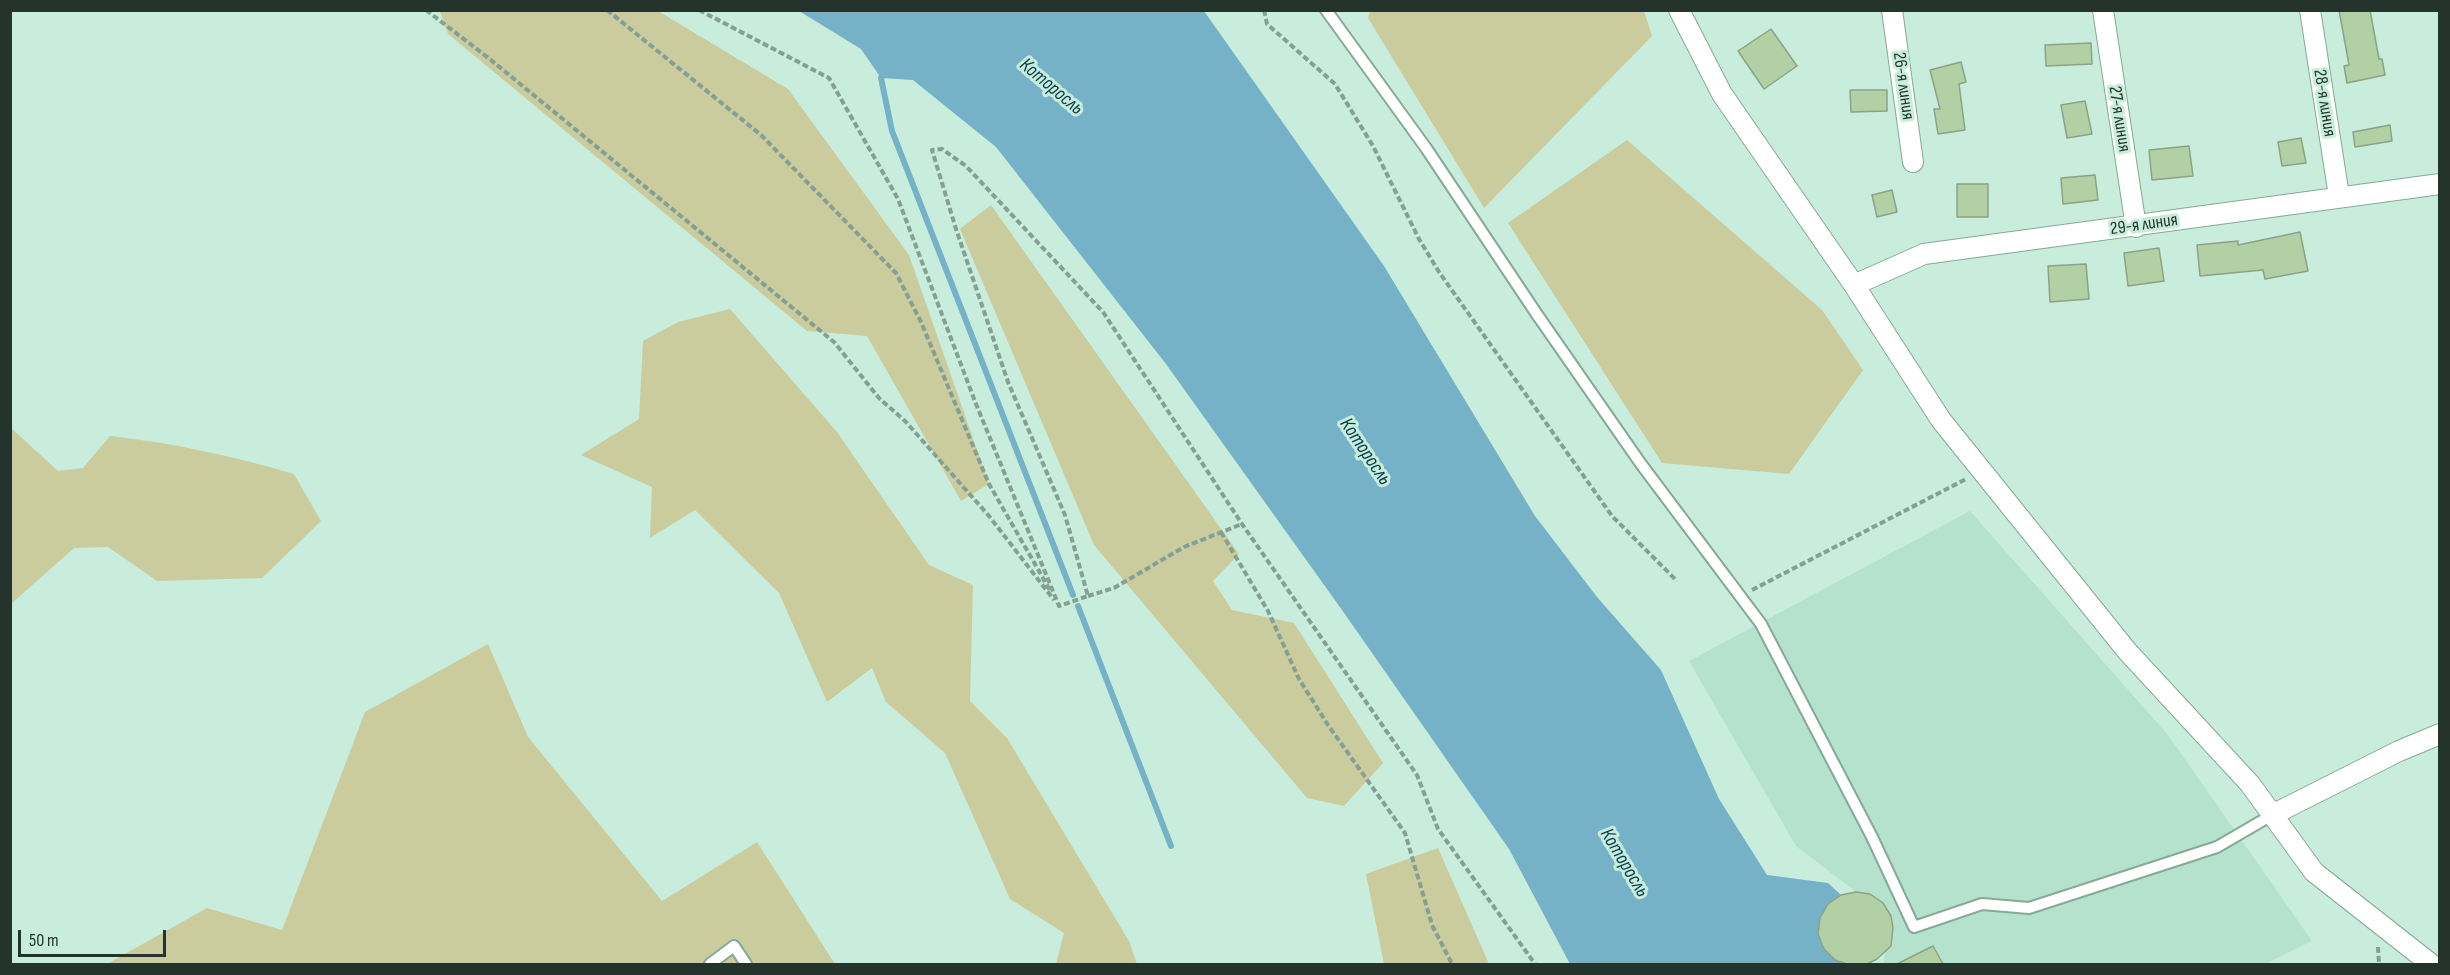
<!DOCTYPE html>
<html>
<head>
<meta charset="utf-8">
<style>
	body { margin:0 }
	#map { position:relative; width:2450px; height:975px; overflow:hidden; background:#c8eddc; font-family:"Sofia Sans Condensed",sans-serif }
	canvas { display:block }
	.frame { position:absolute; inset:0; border:12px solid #25332d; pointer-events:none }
	.scale { position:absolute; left:18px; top:930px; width:148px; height:27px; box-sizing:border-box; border:3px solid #25332d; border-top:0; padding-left:8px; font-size:18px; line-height:21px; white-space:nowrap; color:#25332d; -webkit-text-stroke:4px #c8eddc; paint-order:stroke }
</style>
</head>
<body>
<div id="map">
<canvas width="2450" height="975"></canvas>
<div class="frame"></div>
<div class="scale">50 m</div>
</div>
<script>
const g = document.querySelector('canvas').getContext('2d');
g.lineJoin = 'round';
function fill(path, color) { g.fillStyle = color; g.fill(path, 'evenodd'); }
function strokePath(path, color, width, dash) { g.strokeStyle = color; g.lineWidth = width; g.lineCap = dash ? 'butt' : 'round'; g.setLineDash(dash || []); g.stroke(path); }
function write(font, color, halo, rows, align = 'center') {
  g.font = font + ' "Sofia Sans Condensed",sans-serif'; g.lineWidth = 6; g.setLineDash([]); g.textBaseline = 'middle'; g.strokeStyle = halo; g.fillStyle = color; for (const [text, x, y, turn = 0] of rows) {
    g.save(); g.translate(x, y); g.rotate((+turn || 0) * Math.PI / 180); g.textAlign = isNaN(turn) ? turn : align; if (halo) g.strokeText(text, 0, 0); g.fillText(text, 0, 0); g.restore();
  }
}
fill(new Path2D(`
	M1970,511L2168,735L2312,941L2265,964H1884L1885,952L1867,964H1847L1835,960L1824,949L1819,934L1820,918L1828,904L1841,895L1855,891L1796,846L1689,661Z`), '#b5e2cc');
fill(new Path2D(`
	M440,11H658L788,89L909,255L989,484L961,501L867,336L807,331L448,34Z
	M1370,11H1644L1652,36L1484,208L1368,18Z
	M1627,140L1822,310L1863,370L1789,474L1662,463L1508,223Z
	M991,205L1239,554L1213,581L1232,610L1294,623L1383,763L1344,806L1307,798L1094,545L960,229Z
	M730,309L837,432L929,565L973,585L970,701L1007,738L1129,941L1137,964H1056L1064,933L1010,899L945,753L886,702L872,668L827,702L779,593L695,510L650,538L652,487L581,455L639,419L643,341L678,322Z
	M10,427L58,471L83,468L110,436C173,443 233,456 294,474L321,521L262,578L157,581L108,547L74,548L11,604Z
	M488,644L528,737L662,901L757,842L835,964H107L207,908L282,930L365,712Z
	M1438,848L1489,964H1384L1366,874Z`), '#cbcc9d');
fill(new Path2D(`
	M799,11H1204L1384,266L1535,516L1597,597L1661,670L1719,799L1767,875L1828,883L1841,895C1812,915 1809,951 1847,964H1570L1509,849L1342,610L1166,364L996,147L913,80L881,78L861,49Z`), '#75b2c7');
strokePath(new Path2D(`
	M881,78L892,131L1073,595
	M1078,606L1171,846`), '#75b2c7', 6);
const building = new Path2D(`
	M2339,10H2370L2379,59H2382L2385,75L2347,83L2344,66L2349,65Z
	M1771,29L1797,66L1764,89L1738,51Z
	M2091,43L2092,64L2046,66L2045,45Z
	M1961,62L1966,82L1959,84L1965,130L1938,134L1934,109H1940L1930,70Z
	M1850,90H1887V111L1851,112Z
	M2085,101L2092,134L2067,138L2061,105Z
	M2390,125L2392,141L2355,147L2353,132Z
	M2301,138L2306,163L2282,166L2278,142Z
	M2189,146L2193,176L2152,180L2149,150Z
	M2095,175L2098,200L2063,204L2061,178Z
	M1957,184H1988V217H1957Z
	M1892,190L1897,212L1877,217L1872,195Z
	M2300,232L2308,271L2265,279L2263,270L2200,276L2197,245L2238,241V245Z
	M2159,248L2164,281L2128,286L2124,253Z
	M2086,264L2089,299L2050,302L2048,266Z
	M1856,892L1870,894L1883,903L1891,916L1893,928L1891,946L1877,959L1867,964H1847L1835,960L1824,949L1818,934L1820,918L1828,904L1841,895Z
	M1933,946L1943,964H1897Z`);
fill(building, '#b1d0a4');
strokePath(building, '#8ea186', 1.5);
const lane = new Path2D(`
	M1326,10L1426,148L1536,313L1641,464L1761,624L1872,837L1914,927L1982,904L2029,908L2217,847L2272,815
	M710,964L734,946L746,964`);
const street = new Path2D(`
	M1679,10L1722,94L1854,285L1941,420L2127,651L2250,784L2314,872L2431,964
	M1892,10L1913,162
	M2103,10L2136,227
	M2310,10L2339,196
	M1854,285L1924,254L2440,184
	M2272,815L2399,751L2440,734`);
strokePath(lane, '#86a998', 14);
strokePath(street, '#86a998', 22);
strokePath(new Path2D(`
	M426,10L491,60L834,342L879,398L906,422L989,516L1054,600
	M607,10L761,135L896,273L921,322L989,484L1051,592
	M699,10L829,78L898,199L976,404L1059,606L1088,596L1065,515L1008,382L956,229L932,150L942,149L966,166L1103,312L1242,524L1417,775L1438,829L1535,964
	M1264,10L1267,24L1335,84L1373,146L1419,239L1439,272L1612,516L1677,581
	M1221,532L1268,611L1299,679L1328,725L1405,833L1432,925L1452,964
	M1752,590L1966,479
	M1088,596L1114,588L1184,547L1242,524
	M2378,947L2379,964`), '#849f93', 4, [6, 3]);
strokePath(lane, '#fff', 10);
strokePath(street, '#fff', 20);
write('18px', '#25332d', '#c8eddc', [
	["26-я линия",1903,86,82],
	["28-я линия",2324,103,81],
	["27-я линия",2119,119,81],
	["29-я линия",2144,225,-8]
]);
write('italic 20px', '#073f4f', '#c8eddc', [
	["Которосль",1051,87,40],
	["Которосль",1365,452,56],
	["Которосль",1624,863,59]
]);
</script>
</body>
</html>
